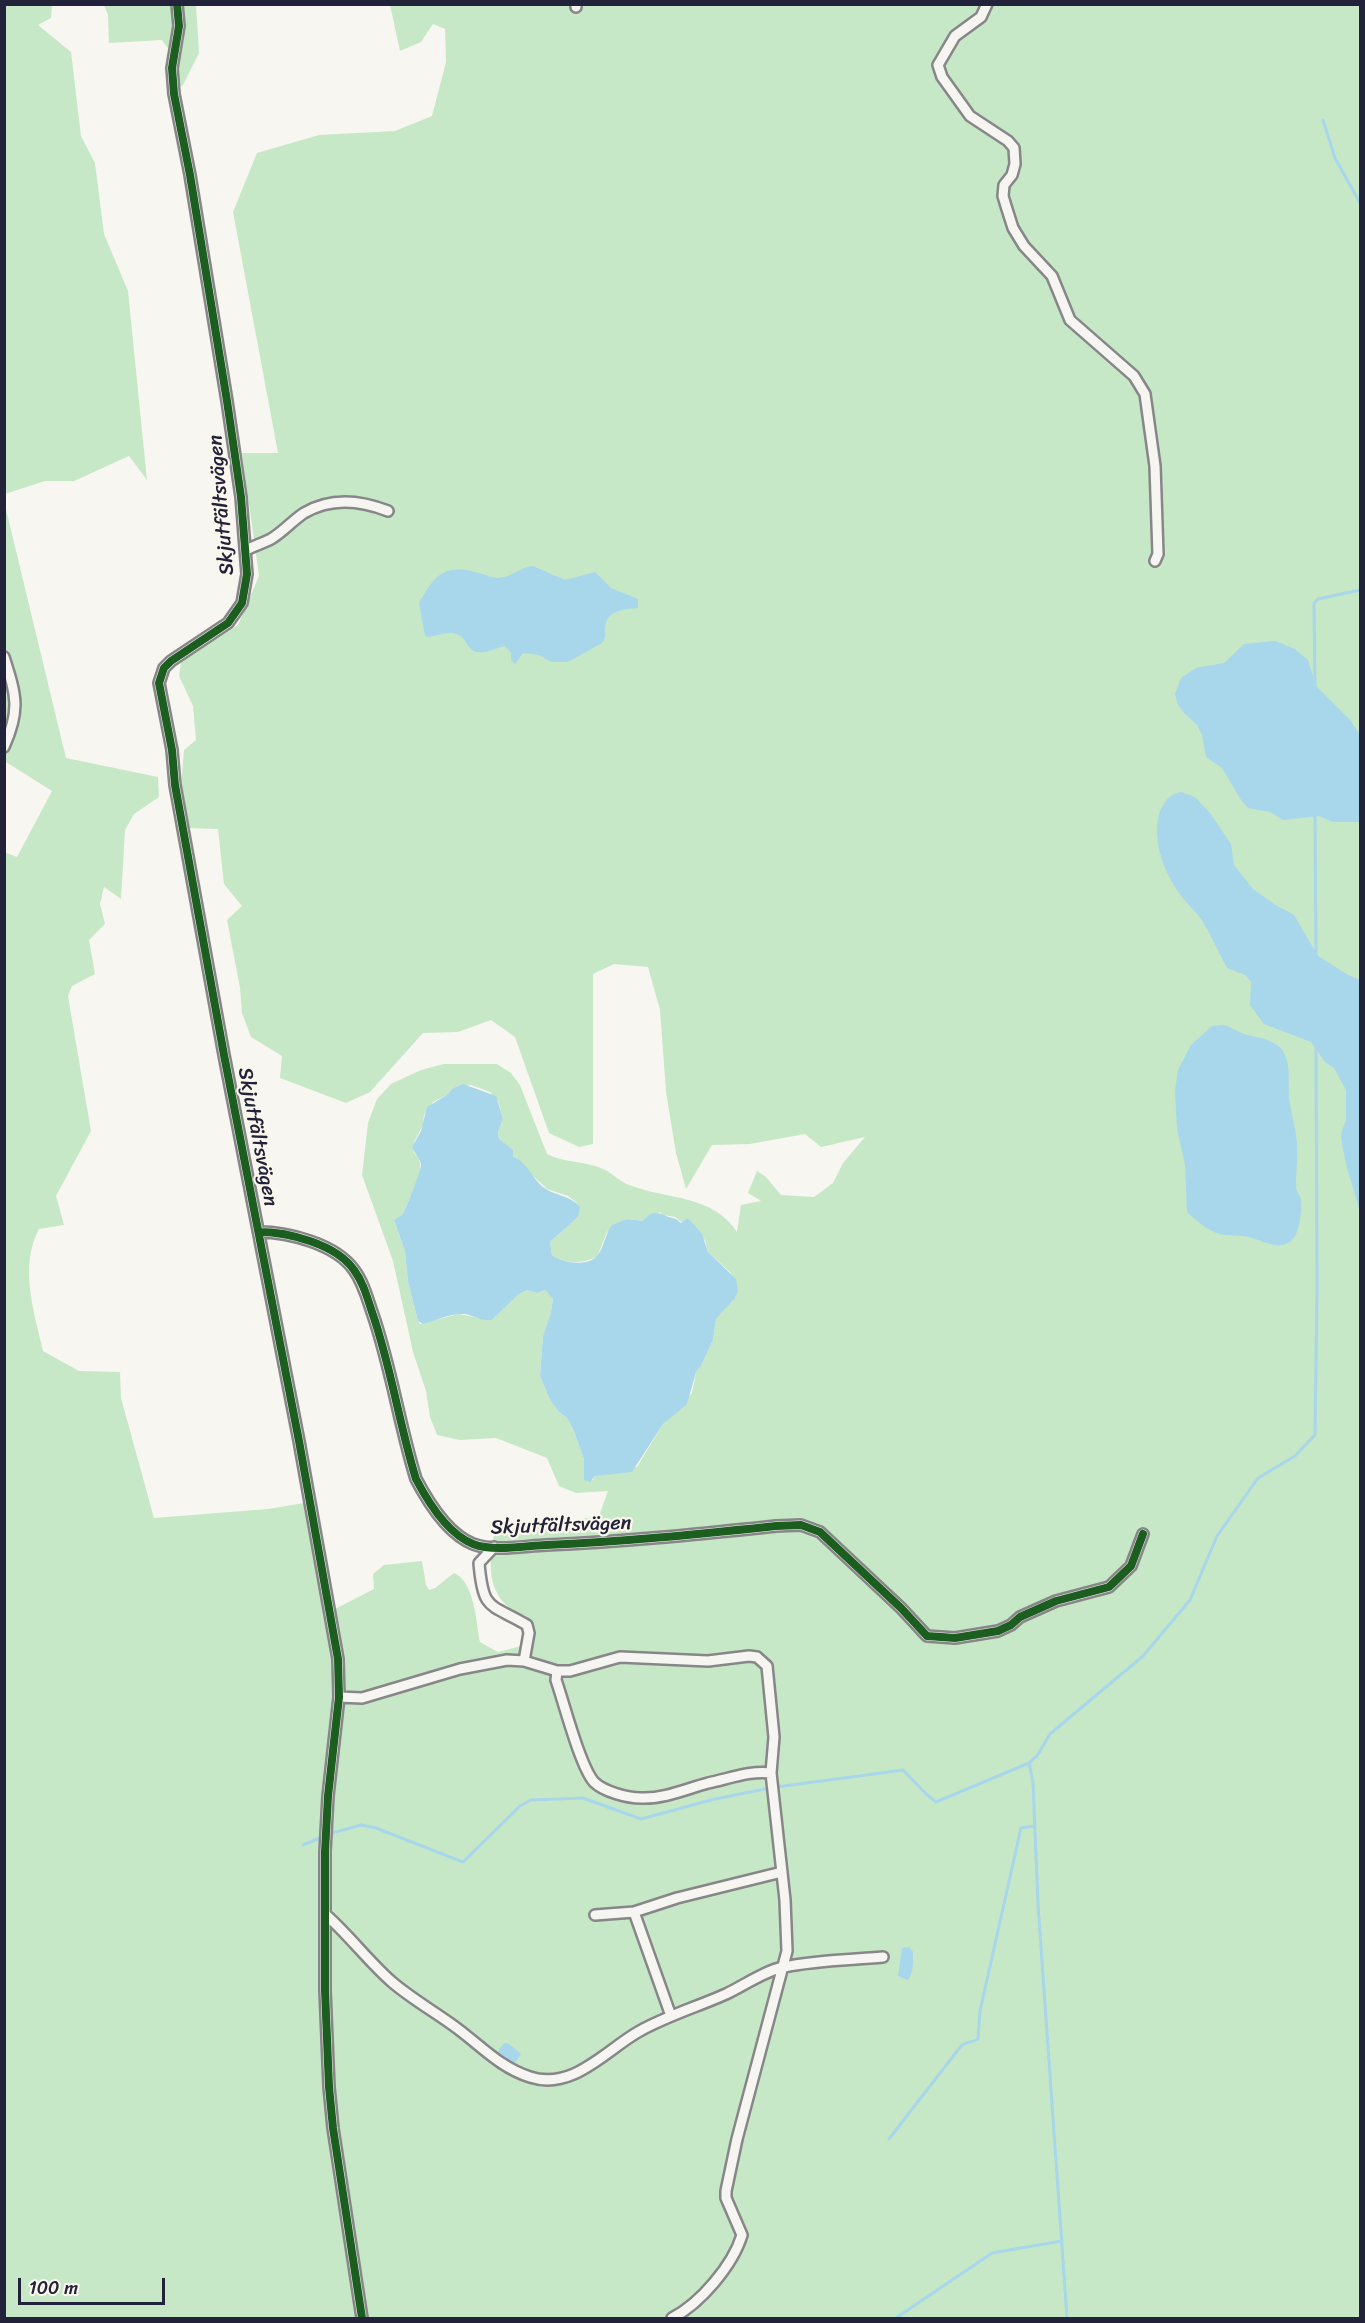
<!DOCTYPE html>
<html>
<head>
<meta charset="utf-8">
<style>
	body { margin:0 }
	#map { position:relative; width:1365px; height:2323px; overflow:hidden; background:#f8f6f0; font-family:Sriracha,sans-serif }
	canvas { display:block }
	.frame { position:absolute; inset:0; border:6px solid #22223b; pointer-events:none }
	.scale { position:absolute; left:18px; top:2278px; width:147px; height:27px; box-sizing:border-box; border:3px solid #22223b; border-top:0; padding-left:8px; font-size:18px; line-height:21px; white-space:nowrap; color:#22223b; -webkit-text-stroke:4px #fbf7ec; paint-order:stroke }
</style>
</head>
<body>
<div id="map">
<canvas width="1365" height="2323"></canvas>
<div class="frame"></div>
<div class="scale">100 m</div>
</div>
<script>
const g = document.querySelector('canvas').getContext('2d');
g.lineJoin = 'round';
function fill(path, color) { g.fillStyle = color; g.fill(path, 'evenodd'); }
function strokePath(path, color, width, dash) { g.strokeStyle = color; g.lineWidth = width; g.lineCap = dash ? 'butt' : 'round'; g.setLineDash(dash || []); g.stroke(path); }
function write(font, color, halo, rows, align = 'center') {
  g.font = font + ' Sriracha,sans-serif'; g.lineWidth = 4.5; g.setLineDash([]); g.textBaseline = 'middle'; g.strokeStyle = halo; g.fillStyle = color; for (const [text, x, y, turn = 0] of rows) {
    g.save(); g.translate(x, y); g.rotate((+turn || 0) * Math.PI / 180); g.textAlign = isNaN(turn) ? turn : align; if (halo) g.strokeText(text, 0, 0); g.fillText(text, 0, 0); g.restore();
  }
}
fill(new Path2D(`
	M5,4L52,5L51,18L38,25L71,52L81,136L95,163L104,234L128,291L147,480L129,456L74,481H45L5,494Z
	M104,5H196L199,53L183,85L178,88L175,58L162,40L109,43L108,15Z
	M390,5H1360V2318H5L4,852L17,857L52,791L6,762L5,763L4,501L66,758L158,777L159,797L134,814L125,830L121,899L104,887L100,904L105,924L89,940L95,974L72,986L68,996L91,1131L56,1196L64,1225L39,1229C19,1266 34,1312 43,1351L79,1371L120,1372L121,1398L154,1518L268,1509L316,1501L333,1610L374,1589L373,1574L384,1565L422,1561L426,1585L429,1590L435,1588L454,1573C475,1582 476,1622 480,1642L498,1652L525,1645L528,1617C522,1614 512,1611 507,1606C486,1586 490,1559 494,1534L599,1516L608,1491L576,1493L559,1486L547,1458L496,1438L460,1440L437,1435L430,1417L426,1391L413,1352L393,1261L362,1175L368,1123L377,1099L391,1084L421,1070L444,1064H497L511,1073L520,1085L547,1154C565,1163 584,1161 601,1168C611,1172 619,1181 629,1185C668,1200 712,1194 737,1232L741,1205L761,1201L748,1193L757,1171L766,1177L781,1195L814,1197L833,1183L843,1163L865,1137L821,1147L805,1134L750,1144L712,1145L686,1189L676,1153L666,1092L660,1010L648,967L614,964L593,974V1144L579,1147L549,1133L515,1037L491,1020L458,1032L423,1033L370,1092L346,1103L280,1078L282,1056L251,1037L242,1013L240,988L227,920L242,906L224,884L218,829L185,828L181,787L184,750L196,740L193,706L179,676L181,662L238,625L259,576L242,453H278L233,212L257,153L319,135L395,131L432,116L446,62L445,29L433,24L421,42L400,51ZM471,1085L490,1092L498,1101L503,1119L498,1132L499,1139L513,1157L547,1189L568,1196L577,1203L578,1217L550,1242L552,1255C564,1265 583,1263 597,1257L607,1232L627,1219L643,1221L660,1212L663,1215L675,1217L705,1240L708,1252L731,1273L736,1296L716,1319L713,1340L701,1366L696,1372L692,1393L663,1424L637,1467L595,1476L592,1481L573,1429L567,1418L558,1411L549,1398L540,1376L543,1336L551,1312L553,1299L545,1290L537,1293L527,1290L519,1294L492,1320L458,1314L420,1324L418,1321L408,1282L405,1251L394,1220L402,1216L421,1171L419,1159L413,1151L414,1142L423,1125L424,1115L433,1102L447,1095L452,1089Z`), '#c7e8c7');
fill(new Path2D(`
	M533,566L565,580L595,572L611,588L638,599V608C624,609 605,610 605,630C605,636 606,638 602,643L568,662H551L539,655L523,653L515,664L511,660V653L505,646C495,648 487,654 477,652C465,650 468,634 451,633C442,633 436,636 428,637L425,636L419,603C435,575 444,563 479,573C485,575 491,577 497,578C511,578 520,567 533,566Z
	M1275,641L1295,649L1308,660L1316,686L1350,720L1360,735V822H1333L1319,816L1283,820L1270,812L1248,808L1241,800L1222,768L1206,757L1202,735L1197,725L1184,713L1178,705L1175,694L1181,678L1196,668L1224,663L1244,644Z
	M1181,792L1195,797L1210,813L1231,844L1234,865L1253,889L1274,904L1294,915L1318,956L1348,975L1360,980V1211L1347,1168L1342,1145L1341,1134L1346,1120V1090L1334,1068L1325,1062L1311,1042L1264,1024L1250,1005L1251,982L1245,975L1227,968C1219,953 1212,937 1203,922C1197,912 1189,906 1182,897C1165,875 1152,843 1159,814C1163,803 1169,794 1181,792Z
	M1223,1025C1231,1027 1236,1031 1244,1034C1257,1038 1277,1039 1284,1053C1291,1067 1288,1084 1289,1098C1291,1113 1296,1128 1297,1144C1298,1158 1296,1171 1296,1185C1295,1190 1301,1196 1301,1201C1302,1211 1299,1234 1292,1240C1280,1252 1262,1240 1249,1237C1240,1235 1234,1236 1226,1235C1211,1234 1198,1222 1187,1212L1185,1165L1177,1129L1175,1090L1178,1070L1191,1045L1212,1026Z
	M463,1084L496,1096L503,1119L498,1132L499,1139L513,1150V1157C527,1162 532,1178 543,1187C555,1196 570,1195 580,1207L578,1217L550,1242L552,1255C561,1263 588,1267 597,1256C604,1248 605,1234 612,1225L627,1219L643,1221C650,1213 654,1211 664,1215C672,1219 673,1216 681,1223L688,1218L702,1234L708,1252L736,1279L738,1291L735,1298L716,1319L713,1340L701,1366L696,1372L687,1404L663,1424L632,1472L595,1476L590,1482L584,1480V1459L573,1429L567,1418L558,1411L549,1398L540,1376L543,1336L551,1312L553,1299L545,1290L537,1293L527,1290L519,1294L492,1320C482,1321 475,1316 465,1314C450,1313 437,1320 423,1324L418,1321L408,1282L405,1251L394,1220L402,1215C405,1211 422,1168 421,1165C420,1158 414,1153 412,1147L421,1131L427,1107L447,1095L452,1089Z
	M909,1947L913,1952C913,1962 914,1971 908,1980L898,1976L902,1948Z
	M505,2043L509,2044L521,2054L513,2066L498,2054L499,2049Z`), '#a8d6ea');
strokePath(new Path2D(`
	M1323,120L1335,158L1360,203
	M1315,685L1314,603L1318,599L1360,590
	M1315,814L1316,955
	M777,1787L903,1770L927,1795L936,1802L1029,1763
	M332,1833L361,1825L376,1828L463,1862L520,1806L531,1800L583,1798L641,1819L715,1799L765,1789
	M303,1845L320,1838
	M889,2139L961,2046C966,2041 972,2043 978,2039L980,2011L1021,1828L1034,1826
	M896,2318L992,2253L1062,2241
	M1067,2318L1038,1904L1033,1783L1029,1763L1037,1756L1050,1734L1143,1656L1190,1600L1217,1536L1258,1478L1295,1456L1315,1435L1317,1287L1316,1045`), '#a8d6ea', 3);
const street = new Path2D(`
	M177,4L179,26L172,68L174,94L190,175L227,401L241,497L247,574L242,603L228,623L171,661L164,668L159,683L172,750L175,785L224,1055L299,1441L338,1659L339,1697L328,1796L325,1852V1990L329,2087L333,2128L362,2318
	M576,4V7
	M987,4L981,17L955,36L938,65L942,77L970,116L1008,141L1014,148L1015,164L1012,175L1004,185L1003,196L1006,206L1013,228L1024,246L1052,276L1070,320L1134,376L1145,394L1155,466L1158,554L1155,561
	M246,550C254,546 263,543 271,539C283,532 292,521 304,513C331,497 360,500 388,511
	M4,657C16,695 21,709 4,747
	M259,1232C288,1232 336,1244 354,1270C363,1282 367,1297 372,1312C391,1366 399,1424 416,1479C428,1502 448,1534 473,1544C494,1552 524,1546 546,1545C623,1542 699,1534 776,1526L801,1525L820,1532L901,1608L927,1636L955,1638L998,1631L1011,1625L1020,1617L1056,1601L1109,1587L1131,1566L1143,1534
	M494,1547L479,1563C483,1612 490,1603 527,1625L529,1633L524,1661
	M339,1697L362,1698L460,1669L507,1660L524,1661L557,1671H570L620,1657L708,1661L749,1656L757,1657L767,1666L774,1737L771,1773C751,1770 728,1779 708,1783C686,1789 664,1799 641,1798C628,1798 604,1792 594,1782C580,1766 564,1703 556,1680L557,1671
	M634,1912L671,2016
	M325,1914C349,1935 368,1961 392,1982C413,2000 437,2013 458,2029C482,2047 501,2068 530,2077C572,2091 605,2051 638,2032C666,2016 697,2007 726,1994C743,1986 766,1970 784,1967C816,1960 850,1960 883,1957
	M595,1915L634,1912L677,1898L782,1872
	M672,2318C700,2304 733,2265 742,2235L726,2198V2191L737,2139L787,1951L785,1900L771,1773`);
strokePath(street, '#878688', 14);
strokePath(street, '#f6f5f1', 9);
strokePath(new Path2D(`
	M177,4L179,26L172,68L174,94L190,175L227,401L241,497L247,574L242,603L228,623L171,661L164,668L159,683L172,750L175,785L224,1055L299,1441L338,1659L339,1697L328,1796L325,1852V1990L329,2087L333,2128L362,2318
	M259,1232C288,1232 336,1244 354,1270C363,1282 367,1297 372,1312C391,1366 399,1424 416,1479C428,1502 448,1534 473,1544C494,1552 524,1546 546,1545C623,1542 699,1534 776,1526L801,1525L820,1532L901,1608L927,1636L955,1638L998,1631L1011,1625L1020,1617L1056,1601L1109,1587L1131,1566L1143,1534`), '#1b5e20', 8);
write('20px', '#22223b', '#fbf7ec', [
	["Skjutfältsvägen",222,505,-95],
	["Skjutfältsvägen",257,1137,79],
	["Skjutfältsvägen",561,1526,-2]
]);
</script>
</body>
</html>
